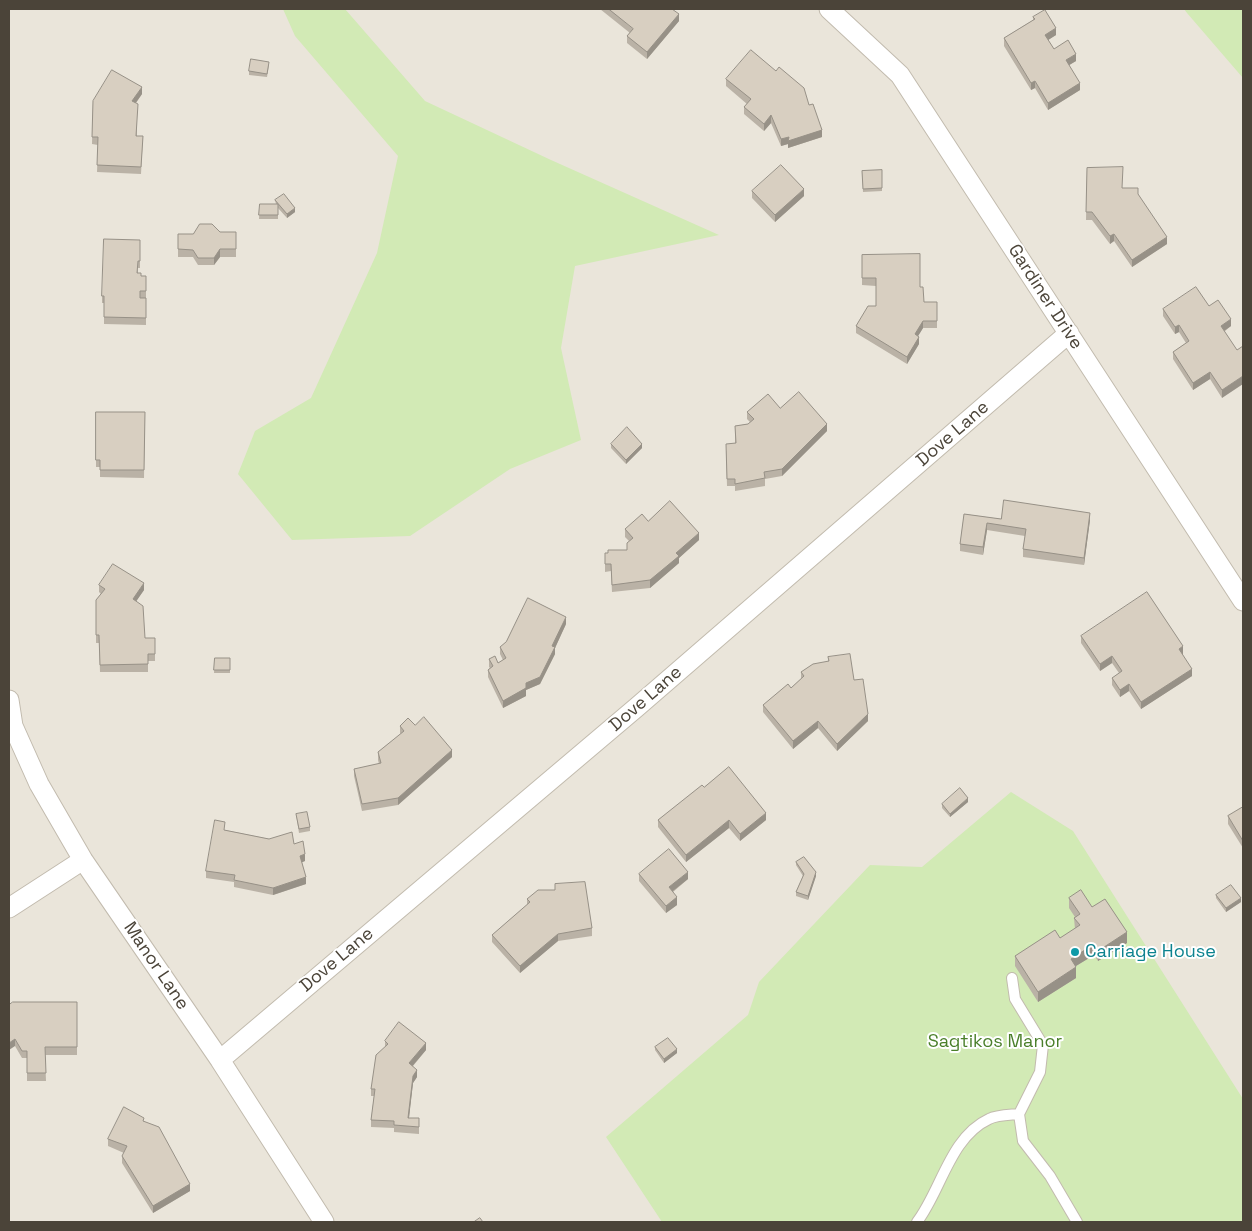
<!DOCTYPE html>
<html>
<head>
<meta charset="utf-8">
<style>
	body { margin:0 }
	#map { position:relative; width:1252px; height:1231px; overflow:hidden; background:#f6f3ec; font-family:"Space Grotesk",sans-serif }
	canvas { display:block }
	.frame { position:absolute; inset:0; border:10px solid #4b4439; pointer-events:none }
</style>
</head>
<body>
<div id="map">
<canvas width="1252" height="1231"></canvas>
<div class="frame"></div>
</div>
<script>
const g = document.querySelector('canvas').getContext('2d');
g.lineJoin = 'round';
function fill(path, color) { g.fillStyle = color; g.fill(path, 'evenodd'); }
function strokePath(path, color, width, dash) { g.strokeStyle = color; g.lineWidth = width; g.lineCap = dash ? 'butt' : 'round'; g.setLineDash(dash || []); g.stroke(path); }
function write(font, color, halo, rows, align = 'center') {
  g.font = font + ' "Space Grotesk",sans-serif'; g.lineWidth = 4; g.setLineDash([]); g.textBaseline = 'middle'; g.strokeStyle = halo; g.fillStyle = color; for (const [text, x, y, turn = 0] of rows) {
    g.save(); g.translate(x, y); g.rotate((+turn || 0) * Math.PI / 180); g.textAlign = isNaN(turn) ? turn : align; if (halo) g.strokeText(text, 0, 0); g.fillText(text, 0, 0); g.restore();
  }
}
fill(new Path2D(`
	M9,9H1243V1222H9Z`), '#eae5da');
fill(new Path2D(`
	M283,9H345L425,101L551,160L719,235L575,266L561,348L581,440L510,469L410,536L292,540L238,474L255,431L311,398L377,253L398,156L295,36Z
	M1184,9H1243V78L1187,13Z
	M1011,792L1073,831L1243,1099V1222H662L606,1137L748,1015L759,982L870,865L922,867Z`), '#d2eab5');
const service = new Path2D(`
	M1012,978L1015,999L1043,1045L1040,1072L1019,1114L1023,1141L1050,1176L1077,1222
	M917,1222C941,1191 950,1137 989,1119C997,1115 1010,1115 1019,1114`);
const minor = new Path2D(`
	M829,9L900,75L1243,601
	M9,700L13,726L39,784L83,860L220,1060L324,1222
	M9,908L83,860
	M220,1060L637,707L1069,333`);
strokePath(service, '#c2bbae', 12);
strokePath(minor, '#c2bbae', 21);
strokePath(service, '#fff', 10);
strokePath(minor, '#fff', 19);
fill(new Path2D(`
	M600,9H672L679,21L647,59L627,43V36L630,33Z
	M1033,17L1056,35L1048,40L1054,49L1076,61L1069,65L1080,90L1048,110L1035,88L1031,90L1004,46V38L1033,20Z
	M269,65L267,77L249,75V71Z
	M726,79L809,105L822,137L788,148V144L781,146L771,123L764,131L744,114V107L747,104L726,86Z
	M142,94L136,103L137,136H143L141,174L97,172L98,145L92,144L93,101Z
	M1087,168L1122,188L1138,194L1167,244L1132,267L1114,241L1110,244L1092,220H1086Z
	M882,170V191L863,192L862,171Z
	M752,191L804,196L775,222L752,198Z
	M275,200L295,212L287,218L278,208V219H259L260,204H276Z
	M220,232H236V257H220L214,265H198L193,257H178V234H193Z
	M140,240V268H138V273L141,276H146V325L104,324V303H102V296Z
	M862,255L920,287L924,302H937V328H923L918,336L919,344L907,364L856,333V326L876,306V286L862,285Z
	M1209,306L1231,326L1225,331L1222,398L1210,379L1193,390L1173,359V352L1186,343L1179,332L1175,334L1163,316V309Z
	M780,408L827,431L782,476L765,479V486L735,491V486H727L726,451L735,443V426L748,424L750,422L747,419V412Z
	M96,412H145L144,478L100,477V467H96Z
	M611,444L642,448L626,464L611,448Z
	M964,514L1001,519L1090,520L1084,565L1023,557V549L1025,536L987,530L983,555L960,551V544Z
	M648,521L699,540L679,558V563L650,588L612,592L611,571L605,572V553H608L627,550L629,541L625,537V529Z
	M99,585L144,590L136,601L145,638H155V661H148V672H100L99,643H96V600L101,594L99,592Z
	M566,624L555,648V654L540,684L526,690V696L503,708L488,677V670L490,668L489,667V659L498,663L503,660L500,654V647Z
	M1081,636L1183,654H1182L1192,676L1141,709L1129,691L1120,697L1112,685V678L1119,673L1112,663L1100,671L1081,643Z
	M828,657L854,680L868,721L837,751L818,728L793,749L763,712V705L791,688L801,679V672L828,661Z
	M215,658H230V673H214Z
	M415,725L452,757L398,805L362,811L354,776V769L379,764L378,760V752L401,734L400,733V726Z
	M704,787L766,820L740,841L729,828L686,862L658,827V820Z
	M968,802L950,817L942,808V804Z
	M1243,807V848L1228,824V816Z
	M296,814L310,827V831L299,833Z
	M225,830L294,844L305,861L302,862L306,884L273,895L234,887V882L206,878V871Z
	M796,862L816,876L808,900L796,896V892L803,876L796,865Z
	M639,874L688,879L673,892L677,905L666,913L639,881Z
	M555,884L592,928V936L558,941L520,973L492,942V935L527,905V899L555,890Z
	M1216,895L1241,902L1226,912L1216,898Z
	M1069,898L1092,907L1127,943L1098,961L1094,955L1076,966V978L1038,1002L1015,966V956L1060,938L1075,929L1074,918L1075,917L1069,908Z
	M77,1002V1055H45L46,1081H27V1058H22L15,1046L9,1005Z
	M385,1041L426,1050L413,1066L417,1077L413,1083L409,1118H419V1134L394,1132V1128L371,1127V1120L374,1096H371V1089L385,1047Z
	M655,1047L677,1053L664,1063L655,1050Z
	M144,1121L190,1191L153,1213L122,1163V1156L124,1153L108,1146V1139Z`), '#bab2a6');
fill(new Path2D(`
	M679,14V21L647,59V52Z
	M1056,28V35L1045,42V35Z
	M1076,54V61L1066,67V60Z
	M1035,81V88L1031,90V83Z
	M1080,83V90L1048,110V103Z
	M142,87V94L132,108V101Z
	M771,115V123L764,131V124Z
	M822,130V137L788,148V144L781,146V139Z
	M804,189V196L775,222V215Z
	M295,208V212L287,218V214Z
	M1114,234V241L1110,244V236Z
	M1167,237V244L1132,267V260Z
	M220,249V257L214,265V258Z
	M1231,319V326L1221,333V326Z
	M923,321V328L915,341V334Z
	M1179,325V332L1175,334V327Z
	M919,337V344L907,364V357Z
	M1210,372V379L1193,390V383Z
	M1243,376V384L1222,398V390Z
	M827,424V431L782,476V469Z
	M642,444V448L626,464V460Z
	M1090,513V520L1084,565V558Z
	M987,523V530L983,555V547Z
	M699,533V540L679,558V563L650,588V580L676,553Z
	M144,583V590L133,606V599Z
	M566,617V624L555,648V654L540,684L526,690V696L503,708V701L526,683L552,646Z
	M1183,646V654L1179,656V649Z
	M1112,656V663L1100,671V664Z
	M1192,669V676L1141,709V702Z
	M1129,684V691L1120,697V690Z
	M868,714V721L837,751V744Z
	M818,721V728L793,749V741Z
	M452,750V757L398,805V798Z
	M968,798V802L950,817V814Z
	M766,813V820L740,841V834Z
	M729,820V828L686,862V855Z
	M305,854V861L300,863V856Z
	M688,872V879L669,894V887Z
	M816,872V876L808,900V896Z
	M306,877V884L273,895V888Z
	M677,897V905L666,913V906Z
	M1241,898V902L1226,912V908Z
	M1127,932V943L1098,961V951Z
	M558,934V941L520,973V966Z
	M1094,944V955L1071,969V959Z
	M1076,967V978L1038,1002V992Z
	M15,1039V1046L9,1050V1043Z
	M426,1043V1050L409,1070V1063Z
	M677,1049V1053L664,1063V1059Z
	M417,1070V1077L413,1083L408,1126V1118L413,1076Z
	M190,1184V1191L153,1213V1206Z`), '#979187');
const building = new Path2D(`
	M609,9H672L679,14L647,52L627,36L633,29Z
	M1045,10L1056,28L1045,35L1054,49L1068,40L1076,54L1066,60L1080,83L1048,103L1035,81L1031,83L1004,38L1035,19L1033,17Z
	M751,50L776,71L779,67L804,88L809,105L813,104L822,130L788,141L789,137L781,139L771,115L764,124L744,107L751,99L726,79Z
	M251,59L269,62L267,74L249,71Z
	M112,70L142,87L132,101L138,104L136,136H143L141,167L97,165L98,137H92L93,101Z
	M781,165L804,189L775,215L752,191Z
	M1123,167L1122,188H1138V194L1167,237L1132,260L1114,234L1110,236L1092,212H1086L1087,168Z
	M882,170V188L863,189L862,171Z
	M284,194L295,208L287,214L275,200Z
	M260,204H278V215H259Z
	M200,224H212L220,232H236V249H220L214,258H198L193,250L178,249V234H193Z
	M104,239L140,240V261H138L137,273H141V276H146V291H140V298H146V318L104,317V296H102Z
	M920,254V287H923L924,302H937V321H923L915,334L919,337L907,357L856,326L868,306H876V278H862V255Z
	M1196,287L1209,306L1218,300L1231,319L1221,326L1237,350L1243,346V376L1222,390L1210,372L1193,383L1173,352L1189,341L1179,325L1175,327L1163,309Z
	M799,392L827,424L782,469L764,472L765,478L735,484V479H727L726,444L736,443L735,426L748,424L754,419L747,412L768,394L780,408Z
	M96,412H145L144,470H100V460H96Z
	M627,427L642,444L626,460L611,444Z
	M1004,500L1090,513L1084,558L1023,549L1026,529L987,523L983,547L960,544L964,514L1001,519Z
	M670,501L699,533L676,553L679,556L650,580L612,585L611,564H605V553H608V550H627V543L633,538L625,529L642,514L648,521Z
	M113,564L144,583L133,599L143,606L145,638H155V654H148V664L100,665L99,635H96V600L105,589L99,585Z
	M1147,592L1183,646L1179,649L1192,669L1141,702L1129,684L1120,690L1112,678L1122,671L1112,656L1100,664L1081,636Z
	M528,598L566,617L552,646L555,647L540,677L526,683V688L503,701L488,670L493,666L489,659L495,656L498,663L506,658L500,647L506,642Z
	M850,654L854,680L863,679L868,714L837,744L818,721L793,741L763,705L788,684L791,688L804,676L801,672L813,664L829,661L828,657Z
	M215,658H230V670H214Z
	M424,717L452,750L398,798L362,804L354,769L381,763L378,752L404,731L400,726L408,718L415,725Z
	M729,767L766,813L740,834L729,820L686,855L658,820L702,785L704,787Z
	M960,788L968,798L950,814L942,804Z
	M1243,807V841L1228,816Z
	M307,812L310,827L299,829L296,814Z
	M215,820L225,822L224,830L269,839L292,832L294,844L303,841L305,854L300,856L306,877L273,888L234,880L235,875L206,871Z
	M669,849L688,872L669,887L677,897L666,906L639,874Z
	M804,857L816,872L808,896L796,892L804,874L796,862Z
	M585,882L592,928L558,934L520,966L492,935L530,902L527,899L538,890H555V884Z
	M1231,885L1241,898L1226,908L1216,895Z
	M1081,890L1092,907L1105,899L1127,932L1098,951L1094,944L1071,959L1076,967L1038,992L1015,956L1055,930L1060,938L1080,925L1074,918L1080,914L1069,898Z
	M13,1002H77V1047H45L46,1073H27V1051H22L15,1039L9,1043V1005Z
	M399,1022L426,1043L409,1063L417,1070L413,1076L408,1118H419V1127L394,1125V1121L371,1120L375,1089H371L376,1055L388,1044L385,1041Z
	M668,1038L677,1049L664,1059L655,1047Z
	M124,1107L144,1118L143,1121L159,1127L190,1184L153,1206L122,1156L127,1146L108,1139Z
	M480,1218L483,1222H474Z`);
fill(building, '#d8cfc1');
strokePath(building, '#979187', 1);
for (const [x, y, r, color] of [
	[1075,952,5,"#0f9aa8"]
]) { const dot = new Path2D(); dot.arc(x, y, r, 0, 2 * Math.PI); g.fillStyle = color; g.fill(dot); strokePath(dot, '#fff', 2); }
write('18px', '#4b4439', '#fff', [
	["Gardiner Drive",1045,297,57],
	["Dove Lane",953,434,-41],
	["Dove Lane",646,699,-41],
	["Dove Lane",337,960,-40],
	["Manor Lane",156,966,56]
]);
write('18px', '#0d838f', '#fff', [
	["Carriage House",1085,952]
], 'left');
write('18px', '#4a7f2a', '#fff', [
	["Sagtikos Manor",995,1042]
]);
</script>
</body>
</html>
